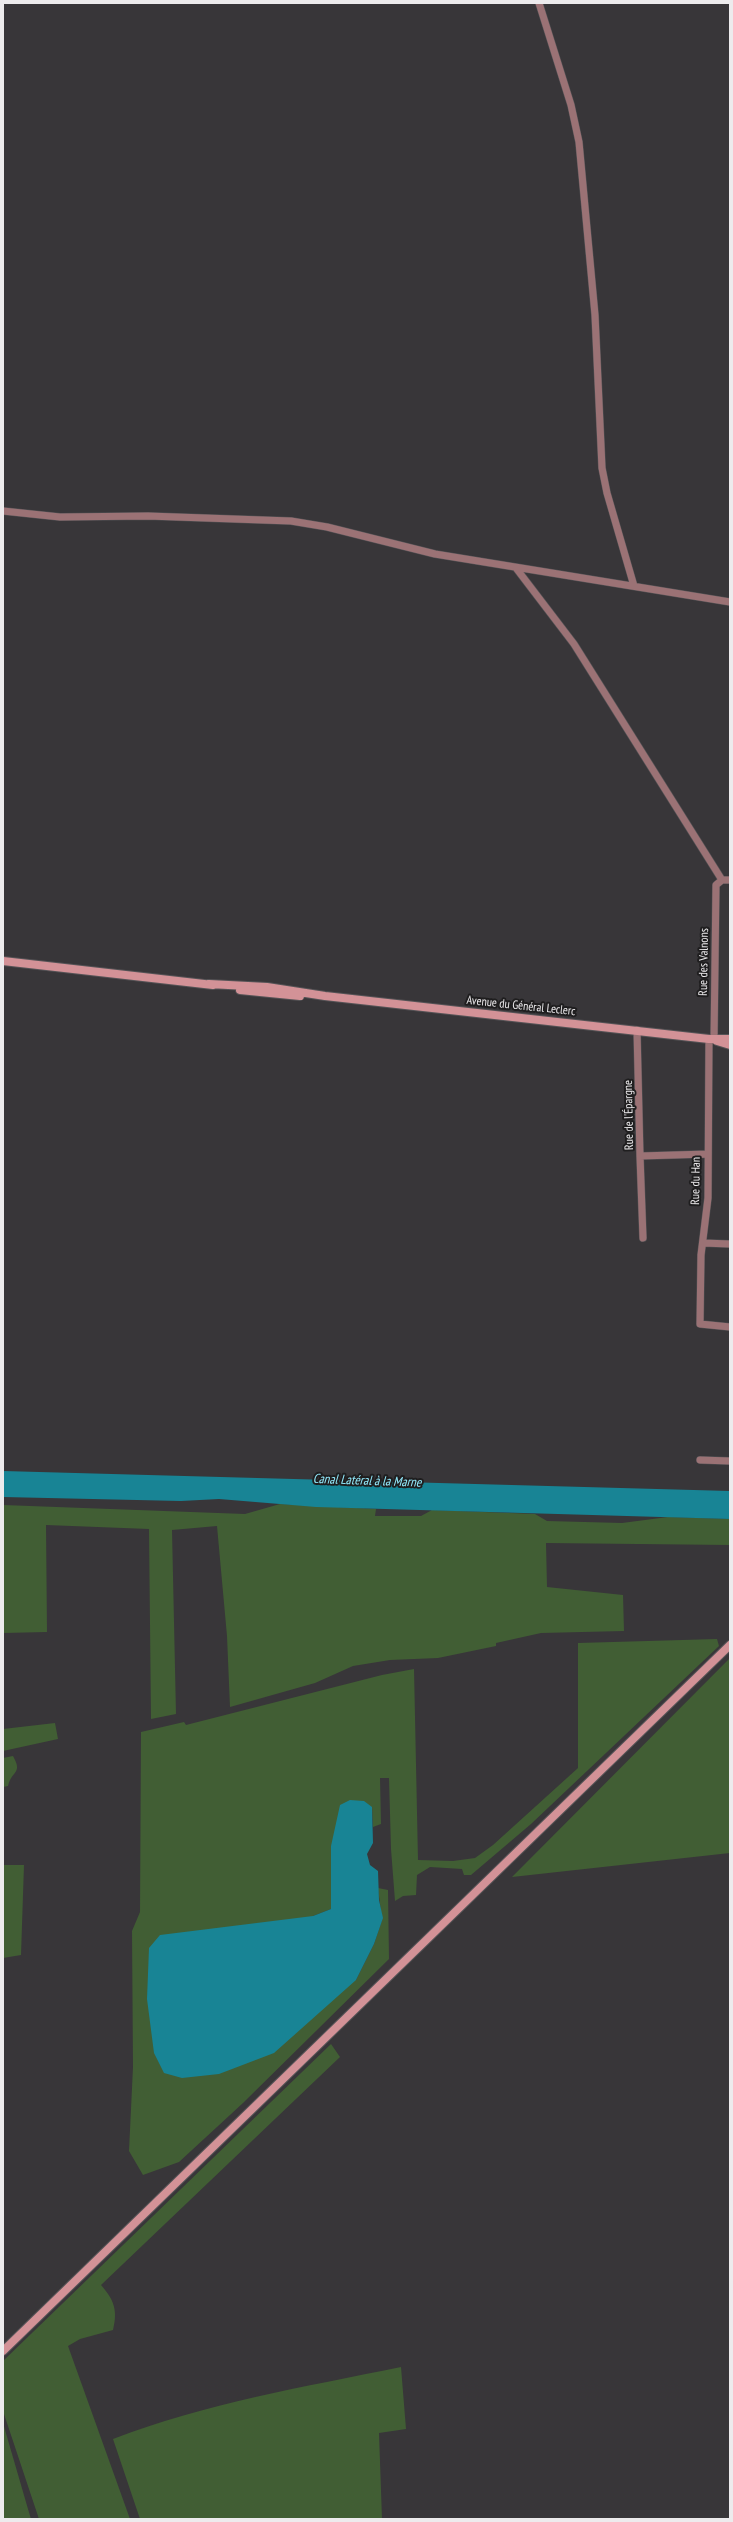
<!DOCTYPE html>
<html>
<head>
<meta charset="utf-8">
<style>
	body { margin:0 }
	#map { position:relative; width:733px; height:2522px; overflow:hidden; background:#383639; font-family:"PT Sans Narrow",sans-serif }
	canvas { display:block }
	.frame { position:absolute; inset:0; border:4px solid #edebed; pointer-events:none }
</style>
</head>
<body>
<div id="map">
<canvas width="733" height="2522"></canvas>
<div class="frame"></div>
</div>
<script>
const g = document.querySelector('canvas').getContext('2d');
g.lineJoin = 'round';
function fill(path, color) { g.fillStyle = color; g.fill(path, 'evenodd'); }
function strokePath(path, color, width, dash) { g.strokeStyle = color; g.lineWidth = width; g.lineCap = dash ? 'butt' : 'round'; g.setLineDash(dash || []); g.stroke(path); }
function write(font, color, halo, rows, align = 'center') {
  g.font = font + ' "PT Sans Narrow",sans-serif'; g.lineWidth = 4; g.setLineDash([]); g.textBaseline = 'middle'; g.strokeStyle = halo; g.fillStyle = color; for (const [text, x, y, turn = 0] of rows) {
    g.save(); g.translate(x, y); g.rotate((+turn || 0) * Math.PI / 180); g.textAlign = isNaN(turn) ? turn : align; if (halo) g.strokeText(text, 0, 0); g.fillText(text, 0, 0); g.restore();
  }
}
fill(new Path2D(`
	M280,1504L376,1509L375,1516H421L432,1510L535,1514L547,1521L622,1523L668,1517L730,1519V1545L546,1543L547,1587L623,1595L624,1631L541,1633L496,1643V1646L438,1658L390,1660L353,1666L315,1683L230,1707L227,1636L217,1526L172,1530L176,1714L151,1719L149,1529L46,1525L47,1632L3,1633V1505L245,1514Z
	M717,1639L719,1646L531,1824L471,1875H464L462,1869L430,1867L417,1875L416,1895L403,1896L395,1901L391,1849L389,1778H380L381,1824L373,1827L372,1807L331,1909L313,1916L356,1980L374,1944L382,1920L378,1888L388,1890L389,1959L243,2103L179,2162L143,2175L129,2151L133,2067L132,1931L140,1912L141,1732L184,1722L186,1725L382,1675L414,1669L418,1860L453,1861L475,1858L493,1845L578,1768V1643Z
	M730,1658V1853L512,1877Z
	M55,1723L58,1739L3,1751V1729Z
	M13,1756C23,1774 12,1770 8,1786L3,1787V1758Z
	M3,1865H24L21,1955L3,1958Z
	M331,2044L340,2057L101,2285C114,2300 118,2310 113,2330L80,2339L68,2346L130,2519H39L3,2411V2361Z
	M401,2367L406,2429L379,2433L382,2519H140L113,2439C206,2403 304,2387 401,2367Z
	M3,2423L28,2509L31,2519H3Z`), '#415e34');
fill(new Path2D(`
	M3,1471L730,1491V1519L316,1507L219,1499L181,1501L3,1497Z
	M350,1800L364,1801L372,1807L373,1843L367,1854L370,1865L378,1871L379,1900L383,1918L374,1944L356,1980L274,2053L219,2074L182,2078L164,2073L154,2053L147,1999L149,1948L160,1935L313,1916L331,1909V1846L340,1805Z`), '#188495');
const street = new Path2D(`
	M539,3L571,105L579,142L595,315L602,468L607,493L634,586
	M3,511L60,517L148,516L291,521L327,527L435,554L730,602
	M516,568L574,644L722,880
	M637,1030L640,1156L708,1154
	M709,1039L708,1198L701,1255L700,1324L730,1327
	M714,1040L716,885L722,880H730
	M640,1156L643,1238
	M703,1243L730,1244
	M700,1460L730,1461`);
const secondary = new Path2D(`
	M3,961L213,985
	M209,984L267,987L325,996L709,1039H730
	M240,990L300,996
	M717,1041L730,1045
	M3,2351L730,1645`);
strokePath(street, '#555356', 8);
strokePath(secondary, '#555356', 10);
strokePath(street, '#9b7275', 7);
strokePath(secondary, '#d39297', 8);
write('12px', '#edebed', '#1f1e1f', [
	["Rue des Valnons",704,962,-89],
	["Avenue du Général Leclerc",521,1006,6],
	["Rue de l'Épargne",629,1115,-91],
	["Rue du Han",696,1181,-89]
]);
write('italic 13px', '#93ebfd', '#1f1e1f', [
	["Canal Latéral à la Marne",367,1481,2]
]);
</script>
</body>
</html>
